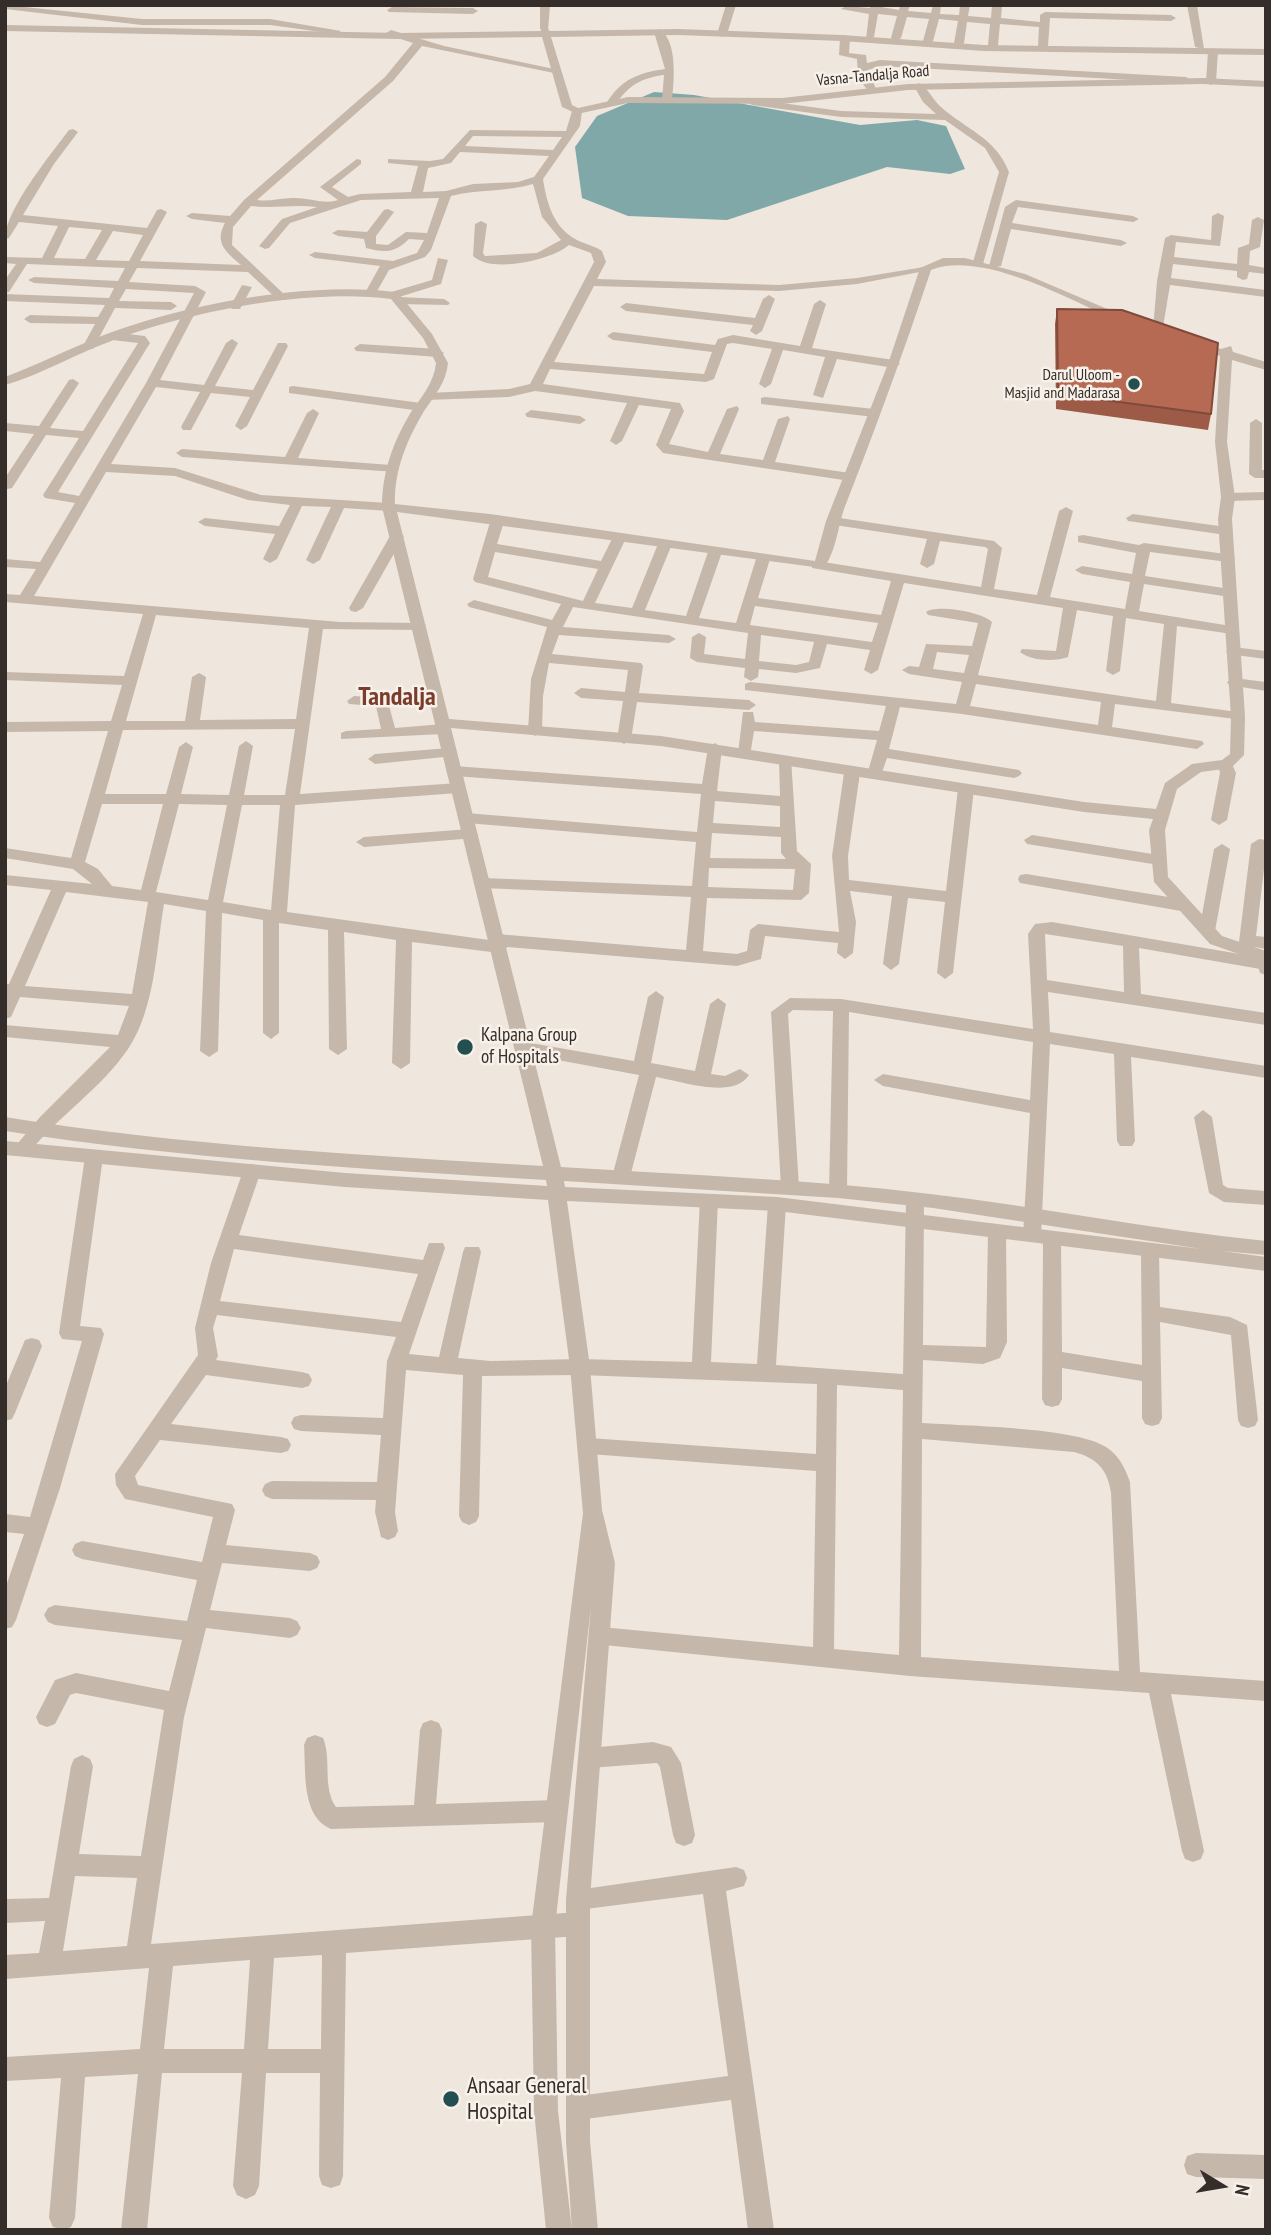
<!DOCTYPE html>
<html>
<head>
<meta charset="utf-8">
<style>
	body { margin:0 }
	#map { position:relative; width:1271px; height:2235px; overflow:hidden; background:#efe7dd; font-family:"PT Sans Narrow",sans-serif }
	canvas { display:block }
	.frame { position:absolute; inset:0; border:7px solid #342d29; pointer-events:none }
	.north { position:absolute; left:1187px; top:2151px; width:70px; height:70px; -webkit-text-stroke:5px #f7f1e9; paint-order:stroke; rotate:101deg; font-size:19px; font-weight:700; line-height:28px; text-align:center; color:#342d29 }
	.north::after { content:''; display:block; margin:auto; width:24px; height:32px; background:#342d29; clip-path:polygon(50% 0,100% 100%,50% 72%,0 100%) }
</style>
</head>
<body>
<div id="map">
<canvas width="1271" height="2235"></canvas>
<div class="frame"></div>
<div class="north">N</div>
</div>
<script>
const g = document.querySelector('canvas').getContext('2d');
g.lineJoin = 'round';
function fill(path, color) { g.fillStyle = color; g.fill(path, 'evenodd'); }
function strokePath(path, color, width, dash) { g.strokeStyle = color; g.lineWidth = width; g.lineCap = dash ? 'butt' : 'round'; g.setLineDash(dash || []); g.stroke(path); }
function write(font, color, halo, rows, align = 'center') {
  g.font = font + ' "PT Sans Narrow",sans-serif'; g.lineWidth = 5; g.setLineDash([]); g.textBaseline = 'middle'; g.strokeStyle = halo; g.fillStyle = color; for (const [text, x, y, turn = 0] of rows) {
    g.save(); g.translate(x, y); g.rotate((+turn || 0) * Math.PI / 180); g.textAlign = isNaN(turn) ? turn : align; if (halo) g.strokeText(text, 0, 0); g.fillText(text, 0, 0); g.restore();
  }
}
fill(new Path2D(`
	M654,92L694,95L860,125L917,120L946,126L965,169L950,174L887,167L727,220L628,216L582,198L575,147L597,116Z`), '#80a8a9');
fill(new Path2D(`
	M5,5L142,19H270L341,31L336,34L270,25H142L5,9Z
	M540,5H550L548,31L540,29Z
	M726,5H736L727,34L722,37L717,34Z
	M870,5L899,10L900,5H910L908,11L931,13L933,5H941L940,14L959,15L960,5H970L968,16L991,18L992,5H1002L1001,18L1040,22V15L1045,12L1171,15L1176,18L1171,21L1050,18L1048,46L1043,49L1038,46L1039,27L1000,24L998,45L993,48L988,45L990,24L967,22L964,43L959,46L954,43L958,21L939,19L933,41L928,44L923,41L929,19L907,17L901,38L896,41L891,38L897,16L878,14L874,37L866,39L869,14L841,9L846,6L870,8Z
	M1187,5H1197L1204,49L1195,47Z
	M392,7L473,8L478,11L473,14L389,12L387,10Z
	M659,29C678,40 674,81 672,100L667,103L662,100L664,75C641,78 629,85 616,104H608L607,102C622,79 638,73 665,69L654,32Z
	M391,30L444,46L559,70L554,73L422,46L393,81L257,200C269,202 280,198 292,198C308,197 324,205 338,200L320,187L357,159L361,160V164L332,187L348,197L360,194L411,192L418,166L388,163V159L430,161L443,159L470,130L566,131L572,111L577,108L582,111L580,126L543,179C547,204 553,227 577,240C585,244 595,246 602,251L606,262L597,279L779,285L857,278L930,266V270L857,284L779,291L594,286L554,362L704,374L712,352L613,340L607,336L613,332L715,345L718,339L733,335L800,346L814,304L820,300L826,304L812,348L894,360L900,364L894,368L837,359L823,398L813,395L825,357L783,350L771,384L765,388L759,384L772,349L733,343L727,344L714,379L706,382L550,369L543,384L680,403L684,411L669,444L708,452L727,409L737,406L739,409L720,454L763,460L778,419L788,416L790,419L775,462L850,473L856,477L850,481L663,453L656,445L671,409L639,405L622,441L616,445L610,441L627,403L535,391L509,397L426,400V394L430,393L509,389L530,384L594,262L591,253L569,245C552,260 491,274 473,256L475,224L481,221L487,224L483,253L485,256L537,253L561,240L542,217L533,184C507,192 478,189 451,196L431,250L425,257L389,270L376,293L372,294L366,291L380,266L315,258L309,255L315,252L393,261L417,253L424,240L409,239C395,253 385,253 366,248L364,239L338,236L332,233L338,230L367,232L384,210L388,209L394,212L376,236V244L388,245L406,232L427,233L439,198L361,200L290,223L269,248L265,249L259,246L282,219L317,207C294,204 273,209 251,206L233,227L232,245L286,296V300H278L248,272L137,268L129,282L195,286L206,292L160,380L204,385L226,343L232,339L238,343L215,386L253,390L278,343H286L288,346L247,426L241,430L235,426L250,397L211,393L191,430H183L181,427L200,392L156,387L111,464L175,468L261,495L389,503L396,507L389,511L344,508L320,560L313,564L306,560L331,507L302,506L277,559L270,563L263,559L275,534L205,526L198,522L205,518L279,526L290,505L248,500L175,476L106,472L34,596L340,622L424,623L426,626L419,630L323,629L300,794L458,783L466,788L458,793L295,805L287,912L489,940L497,934L686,950L691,897L483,888L475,883L483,878L692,886L696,842L466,823L458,818L466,813L697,832L701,794L454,776L446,771L454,766L702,784L708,748L715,743L722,748L717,791L780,796L779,761L786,756L791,758L797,851L811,864L809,893L801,900L707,898L703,951L737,954L747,951L750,930L758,924L839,932L832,856L844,773L852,768L860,773L848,856L849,880L946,891L958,789L966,784L974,789L953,973L945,979L937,973L945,902L908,898L899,964L891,970L883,964L892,896L850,891L856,922L853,953L845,959L837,953L838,943L765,936L761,959L737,966L507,947L505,951L499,953L412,942L410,1063L401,1069L392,1063L396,940L344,932L347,1049L338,1055L329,1049L328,930L279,923V1033L271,1039L263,1033V920L222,913L218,1051L209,1057L200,1051L206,911L164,904C156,951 155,1009 128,1049C101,1089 58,1116 28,1154H16L13,1149L40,1117L110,1047L5,1037V1025L118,1035L129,1006L20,997L11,1017L5,1019V984H9L51,890L5,885V875L92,884L73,869L5,858V848L71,858L108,731L5,732V722L111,721L122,685L5,680V672L124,676L143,614L5,602V594L20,595L36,569L5,567V559L40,562L75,503L45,498L43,495L79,438L46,435L12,488L7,489L5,478L34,434L5,431V423L39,426L69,380L73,379L79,383L50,428L83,431L138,343L112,340L106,336L112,332L145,336L150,343L58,492L79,496L146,383L194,293L126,289L119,301L171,302L177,306L171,310L115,308L93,349H85L83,346L95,324L30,323L24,319L30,315L98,317L105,305L5,301V294L109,298L114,288L34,283L28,280L34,277L118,281L125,268L27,264L9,292L5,293V280L16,264L5,263V257L42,258L58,226L19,222L9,238L5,239C5,210 51,154 69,130L73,129L78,132L54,164L23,215L147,228L157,210L161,209L167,212L140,261L241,265C226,252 214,243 225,223L192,219L186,216L192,213L230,216L244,200L385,77L413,43L388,35L386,33ZM473,136L562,137L553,150L465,146ZM460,152L549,156L534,177L518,182L473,184L446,191L423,192L428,168L451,163ZM69,227L102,230L85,259L54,258ZM113,231L143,235L129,261L96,260ZM156,615L309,628L296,719L200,720L206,677L199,673L192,677L185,721H126ZM295,729L285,795H244L253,746L246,741L239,746L229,795L181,794L193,747L186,742L179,747L166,794H105L123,730ZM715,801L780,806V827L713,823ZM102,804H163L141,890L112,886L98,869L85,862ZM179,804L227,805L208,900L156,892ZM242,805H280L271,910L223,902ZM712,833L781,837V853L786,859L710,858ZM709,868L795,869L793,890L708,887ZM66,892L148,902L132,994L25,986Z
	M845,35L850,38L849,53L866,55L867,63L880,60L1186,77L1191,80L1186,83L880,66L868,70L876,89L871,92C861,87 857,70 857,59L839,55L840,38Z
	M1213,48L1218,51L1216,82L1211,85L1206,82L1208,51Z
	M919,83C928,88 933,100 941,107C967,130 996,138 1009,172L983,264L973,262L999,172L985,148L945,120L841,117L752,105L747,102L752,99L841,111L936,114L923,102L914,86Z
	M1016,200L1133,216L1139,219L1133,222L1018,207L1012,223L1121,240L1127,243L1121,246L1011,229L1001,266L991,268L989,266L1005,207Z
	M1218,213L1224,216L1220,246L1176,242L1174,257L1237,264L1238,248L1249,244L1252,220L1258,217L1264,220L1260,247L1250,251L1249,265L1266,268V274L1249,272L1247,279L1243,280L1237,277V271L1173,264L1171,278L1266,290V297L1170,285L1163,327L1153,330L1157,281L1165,238L1171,235L1211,240L1212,216Z
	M438,258L448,260L441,284L399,297L444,299L450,303L448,305L398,304L394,302L393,298L388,297V293L432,280Z
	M242,285L252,287L240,309H232L230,307Z
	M769,295L775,299L762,331L756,335L750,331L753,325L626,311L620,307L626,303L755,318L763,299Z
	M360,344L438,349L444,353L438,357L356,351L354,348Z
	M293,386L421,403L427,407L421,411L289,393V387Z
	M765,397L874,409L880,413L874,417L761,404V398Z
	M313,409L319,413L298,458L391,465L397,469L396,472L182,457L176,453L182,449L285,457L307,413Z
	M531,410L580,416L586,420L580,424L527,417L525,414Z
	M1256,419L1262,423V470H1266V478H1255L1249,474L1250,423Z
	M1266,492V500L1228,501L1221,497L1228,493Z
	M1066,507L1073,511L1050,597L1125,609L1130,582L1082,574L1075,570L1082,566L1132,574L1136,553L1078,542V536L1083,535L1139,545L1144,543L1233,555L1235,558L1228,562L1150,552L1145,576L1230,589L1237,593L1230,597L1144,584L1139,611L1237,627L1239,630L1232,634L1177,626L1171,703L1238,712L1243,714V720L1115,704L1112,727L1202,741L1204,744L1197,749L962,714L900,707L889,749L1019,770L1022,773L1019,776L1014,778L887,758L880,778H870L867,775L877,740L754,731L750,756H740L738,753L743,712H753L755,722L879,731L886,706L745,690V684L750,682L956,704L962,682L909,674L902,670L909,666L919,667L926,644L972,646L978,623L928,615L926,612C936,604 983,612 992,622L978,675L1156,701L1164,624L1126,618L1120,671L1113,675L1106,671L1113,616L1077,610L1068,657C1055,662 1031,661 1020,652L1022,649L1056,651L1063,608L904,583L878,670L871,674L864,670L870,650L827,644L820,668L796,673L759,669L758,677L751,681L744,677L745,668L697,662L690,658L692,637L699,633L706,637L704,654L745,659L748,633L573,607L563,627L669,635L676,639L669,643L559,635L552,654L641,663L643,666L639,693L749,700L756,705L749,710L637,702L631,739L624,744L617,739L623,701L581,698L574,693L581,688L625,692L628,670L549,663L543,696L542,731L535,736L528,731L531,679L547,627L469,607L467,604L474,600L552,620L561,604L475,582L473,579L491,519L498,515L505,519L497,544L601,561L614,535H624L626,538L595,603L632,608L658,544L665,540L672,544L645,610L686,616L708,552L715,548L720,549L722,552L699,618L736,623L756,559L763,555L770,559L758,598L881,615L891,581L812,568V562L817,561L981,587L988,549L985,547L940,541L934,564L927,568L920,564L927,539L828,524L826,521L833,517L994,541L1002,548L994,589L1037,595L1059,511ZM495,552L598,569L583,601L488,577ZM755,606L878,623L872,642L750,625ZM761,635L814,642L809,662L796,665L759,661ZM937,652L969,655L964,673L933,669ZM976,684L1101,702L1098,725L970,706Z
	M1133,514L1226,527L1233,531L1226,535L1128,521L1126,518Z
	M397,532L404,536L363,608L356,612L351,611L349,608L390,536Z
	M1233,647L1266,651V659L1228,654L1226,651Z
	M1234,678L1266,682V691L1229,685L1227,682Z
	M354,696L387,698L395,728L443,724L450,729L443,734L341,739V733L346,731L381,729L376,706L349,704L347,701Z
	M449,748L454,750V756L375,764L368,759L375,754Z
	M1226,760L1231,762L1236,773L1227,820L1219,825L1211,820L1220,773L1218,765Z
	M470,829L478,834L475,838L364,847L356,842L364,837Z
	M1032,835L1159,855L1167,860L1159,865L1027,844L1024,840Z
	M1259,839L1266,840V853L1256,936L1266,937V949L1255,947L1252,954L1248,955L1266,958V970L1139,948L1141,994L1266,1013V1025L1048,992L1050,1032L1266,1066V1078L1131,1057L1135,1141L1132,1146H1120L1117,1141L1114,1054L1050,1044L1041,1236L1038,1241H1026L1023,1236L1030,1113L883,1086L874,1080L883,1074L1030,1100L1033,1042L849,1012L847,1191L844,1196H832L829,1191L833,1011L793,1010L788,1014L799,1187L796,1192H784L781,1187L771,1012L790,998L841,999L1033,1029L1028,934L1035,924L1052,922L1240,954L1238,950L1251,844ZM1045,934L1123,946L1124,992L1047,980Z
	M1222,844L1230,849L1215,931L1207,937L1199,931L1214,849Z
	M1026,874L1181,899L1189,905L1181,911L1020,883L1018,879L1020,875Z
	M656,991L664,997L651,1063L695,1071L710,1004L718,998L726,1004L711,1074L725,1076L740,1069L749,1075C733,1100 681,1081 656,1077L630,1177L627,1182H615L612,1177L639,1075L525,1054L516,1048L525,1042L634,1061L648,997Z
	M1203,1110L1212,1117L1223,1185L1228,1188L1266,1191V1205L1224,1202L1209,1193L1194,1117Z
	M94,1150L100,1152L103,1157L80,1326L101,1328L104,1334L60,1488L16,1620L12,1627L5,1629V1589L24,1534L5,1532V1514L30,1517L82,1341L62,1339L59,1333L85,1157L88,1152Z
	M252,1164L258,1166L261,1171L239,1235L423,1260L429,1243H443L445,1248L409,1354L439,1357L463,1252L465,1247H479L481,1252L458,1358L491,1361L580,1359L692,1362L700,1199L703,1194H715L718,1199L711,1362L757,1364L768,1204L771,1199H783L786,1204L776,1365L903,1374L906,1199L909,1194H921L924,1199L923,1345L986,1347L988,1231L991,1226H1003L1006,1231L1007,1342L1000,1358L983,1364L923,1360L922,1423C964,1426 1075,1427 1106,1447C1119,1455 1125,1468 1130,1482L1140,1672L1266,1681V1701L1171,1694L1204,1851L1201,1859L1193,1862L1185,1859L1182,1851L1149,1693L910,1676L594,1644L590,1637L594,1630L601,1627L813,1647L816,1471L589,1454L582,1452L579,1446L582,1440L589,1438L816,1454L817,1384L580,1375L482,1376L479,1516L476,1522L469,1525L462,1522L459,1516L463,1375L406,1370L395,1512L398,1531L395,1537L388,1540L381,1537L375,1512L376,1500L272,1499L265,1496L262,1490L265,1484L272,1481L377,1482L381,1435L301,1431L294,1429L291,1423L294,1417L301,1415L383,1418L387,1361L396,1337L217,1315L213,1328L218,1356L216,1360L302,1372L309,1374L312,1380L309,1386L302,1388L206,1375L171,1424L281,1437L288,1439L291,1445L288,1451L281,1453L160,1440L135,1476L138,1485L232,1504L235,1510L226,1545L310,1553L317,1556L320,1562L317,1568L310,1571L222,1563L210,1610L290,1618L297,1621L301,1628L297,1635L290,1638L206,1628L184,1717L151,1944L578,1912L586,1916L590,1924L586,1932L578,1936L346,1953L343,2176L340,2185L331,2188L322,2185L319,2176L320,2073H266L259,2186L255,2195L246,2199L237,2195L233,2186L242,2073H162L147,2230H121L138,2074L85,2077L75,2218L71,2227L64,2230L53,2227L49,2218L61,2078L5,2081V2057L140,2049L149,1968L5,1979V1955L39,1953L45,1921L5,1923V1899L49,1898L71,1766L74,1759L82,1755L90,1759L93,1766L79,1854L141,1856L164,1710L76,1693L70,1695L55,1724L47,1727L39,1724L36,1717L55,1680L76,1673L169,1691L182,1640L55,1625L48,1622L44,1615L48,1608L55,1605L187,1621L197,1580L82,1559L75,1556L72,1550L75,1544L82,1541L202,1562L213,1517L125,1499L116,1485L115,1474L198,1355L195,1328L211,1263L243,1171L246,1166ZM234,1249L418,1274L401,1322L220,1301ZM837,1385L903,1390L899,1655L834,1649ZM922,1439L1074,1452C1097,1458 1108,1470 1111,1493L1119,1671L921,1657ZM75,1876L137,1878L127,1946L63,1951ZM322,1955L321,2049H268L274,1958ZM250,1960L244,2049H164L173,1966Z
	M1052,1232L1058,1234L1061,1239L1062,1352L1142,1365L1141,1252L1143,1247H1157L1159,1252L1160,1307L1230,1317L1247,1325L1258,1420L1255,1426L1248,1428L1241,1426L1238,1420L1231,1335L1160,1322L1162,1418L1159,1424L1152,1426L1145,1424L1142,1418V1381L1062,1368V1399L1059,1405L1052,1407L1045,1405L1042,1399L1043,1239L1046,1234Z
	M32,1338L39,1340L42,1346L15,1413L12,1419L5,1421V1388L25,1340Z
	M431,1720L439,1723L442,1730L436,1804L556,1800L564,1803L567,1811L564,1819L556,1822L331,1829C301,1817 306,1771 304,1745L307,1738L315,1735L323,1738C332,1759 322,1787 336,1807L414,1805L420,1730L423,1723Z
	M653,1742L671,1747L681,1763L695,1835L692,1843L684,1846L676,1843L673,1835L660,1767L657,1763L589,1768L581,1765L578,1758L581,1751L589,1748Z
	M736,1867L744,1870L747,1878L744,1886L726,1891L774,2230H748L731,2100L578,2120L569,2117L566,2108L569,2099L578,2096L728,2076L703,1894L578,1910L570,1907L566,1899L570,1891Z
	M1196,2153L1266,2155V2179L1196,2177L1187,2174L1184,2165L1187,2156Z`), '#c6b7ab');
fill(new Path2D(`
	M5,25L398,33L540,31L545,26L550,31L678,29L842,35L984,45L1266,49V55L984,51L842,41L678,35L551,37L572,105L578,108L628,97L782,98L908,84L1203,78L1266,81V87L1203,84L908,90L782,104L628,103L577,114L562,107L542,37L398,39L5,31Z
	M943,258H965L1025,274L1126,317L1116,320C1068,299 982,250 931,270C904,351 875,430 844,509C839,523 834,561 822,568L397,512L449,719L661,736L1084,802L1156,809L1165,783L1192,764L1222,760L1230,754L1231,717L1218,519L1221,497L1215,442L1220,356L1189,345L1195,341L1221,349L1231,346L1233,352L1266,362V370L1232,360L1227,442L1235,497L1232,519L1245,717L1244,755L1231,768L1201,772L1177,789L1165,830L1168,877L1222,936L1266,951V975L1260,973L1256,960L1210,944L1154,882L1149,830L1153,819L1084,812L661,746L451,728L561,1167C684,1175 808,1179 930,1194C1043,1207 1153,1230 1266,1241V1255L1222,1251L1266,1257V1271L777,1211L567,1201L590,1367L602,1510L615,1563L590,1899V2141L598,2230H572L566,2141V1899L591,1606L555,1927L558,2111L572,2230H546L534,2111L531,1927L583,1513L570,1367L548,1200L345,1187L5,1155V1141L345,1173L547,1186L546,1180C365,1169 184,1159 5,1131V1117C183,1146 363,1155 543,1166L382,507C382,472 393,442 411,412C422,396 434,383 436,363L423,338L391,299C309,288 191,311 114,340C77,353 43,374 5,385V377C39,364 71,348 104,335C186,304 308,281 395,292L399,294L432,334L448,363C446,383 435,395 424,411C407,440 394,470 395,504L490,514L815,561L826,521L888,364L920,268ZM564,1181L838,1198L933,1208L1202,1249L777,1197L565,1187Z`), '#c6b7ab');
fill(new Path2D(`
	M1057,309L1211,414L1208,430L1056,409L1055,324Z`), '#9d5b47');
const building = new Path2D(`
	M1057,309L1122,310L1218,343L1211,414L1058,394Z`);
fill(building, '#b76a53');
strokePath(building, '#804a3a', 2);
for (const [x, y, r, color] of [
	[1134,384,7,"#244f51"],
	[465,1047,9,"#244f51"],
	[451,2099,9,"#244f51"]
]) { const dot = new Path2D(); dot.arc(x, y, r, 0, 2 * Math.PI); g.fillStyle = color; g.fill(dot); strokePath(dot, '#f7f1e9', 2.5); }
write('16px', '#342d29', '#f7f1e9', [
	["Vasna-Tandalja Road",873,76,-5]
]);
write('16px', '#342d29', '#f7f1e9', [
	["Darul Uloom -",1120,375],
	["Masjid and Madarasa",1120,393]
], 'right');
write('19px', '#342d29', '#f7f1e9', [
	["Kalpana Group",481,1036],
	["of Hospitals",481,1058]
], 'left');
write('23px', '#342d29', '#f7f1e9', [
	["Ansaar General",467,2086],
	["Hospital",467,2112]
], 'left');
write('bold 26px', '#7a3d2c', '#f7f1e9', [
	["Tandalja",397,698]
]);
</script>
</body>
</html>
